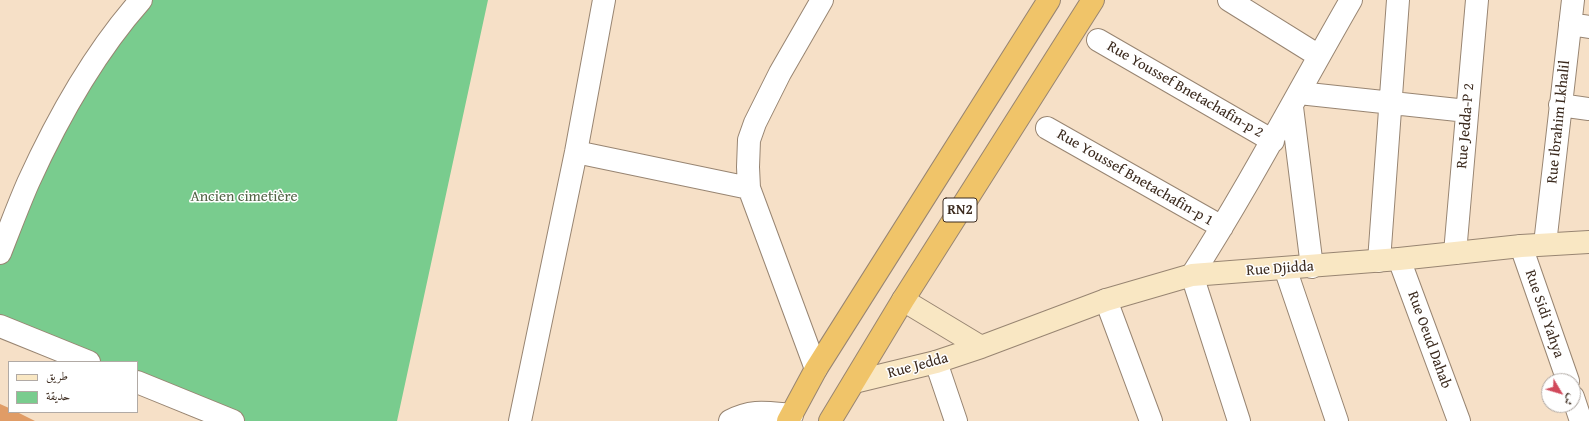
<!DOCTYPE html>
<html>
<head>
<meta charset="utf-8">
<style>
	body { margin:0 }
	#map { position:relative; width:1589px; height:421px; overflow:hidden; background:#f6e0c7; font-family:"Gentium Book Plus",Amiri,serif }
	canvas { display:block }
	.legend { position:absolute; left:8px; top:361px; width:130px; height:52px; box-sizing:border-box; background:#fff; border:1px solid #b1aaa5; margin:0; padding:5px 7px; list-style:none; font-size:12px; color:#3b2a1e }
	.legend li { display:flex; align-items:center; gap:8px; height:20px }
	.legend b { width:20px; border:1px solid #b1aaa5 }
	.north { position:absolute; left:1541px; top:373px; width:40px; height:40px; box-sizing:border-box; background:#fff; border:1px solid #b1aaa5; border-radius:50%; rotate:128deg; font-size:11px; font-weight:700; line-height:16px; text-align:center; color:#3b2a1e }
	.north::after { content:''; display:block; margin:auto; width:14px; height:18px; background:#d1495b; clip-path:polygon(50% 0,100% 100%,50% 72%,0 100%) }
</style>
</head>
<body>
<div id="map">
<canvas width="1589" height="421"></canvas>
<ul class="legend">
<li><b style="height:5px;background:#f9e7c3"></b>طريق</li>
<li><b style="height:11px;background:#79cc8e"></b>حديقة</li>
</ul>
<div class="north">ش</div>
</div>
<script>
const g = document.querySelector('canvas').getContext('2d');
g.lineJoin = 'round';
function fill(path, color) { g.fillStyle = color; g.fill(path, 'evenodd'); }
function strokePath(path, color, width, dash) { g.strokeStyle = color; g.lineWidth = width; g.lineCap = dash ? 'butt' : 'round'; g.setLineDash(dash || []); g.stroke(path); }
function write(font, color, halo, rows, align = 'center') {
  g.font = font + ' "Gentium Book Plus",serif'; g.lineWidth = 3; g.setLineDash([]); g.textBaseline = 'middle'; g.strokeStyle = halo; g.fillStyle = color; for (const [text, x, y, turn = 0] of rows) {
    g.save(); g.translate(x, y); g.rotate((+turn || 0) * Math.PI / 180); g.textAlign = isNaN(turn) ? turn : align; if (halo) g.strokeText(text, 0, 0); g.fillText(text, 0, 0); g.restore();
  }
}
fill(new Path2D(`
	M137,0H488L397,421H222L137,381V362H95L0,318V234Z`), '#79cc8e');
fill(new Path2D(`
	M0,404L9,408V412H17L35,421H0Z`), '#e09c66');
const street = new Path2D(`
	M1229,0L1319,56
	M1570,24L1589,27
	M1098,40L1273,141
	M1299,93L1467,111
	M1560,105L1589,109
	M1292,107L1312,267
	M1047,128L1222,227
	M576,152L749,188
	M1545,244L1573,0
	M1521,246L1568,381
	M0,253C9,230 18,206 28,183C58,117 93,54 141,0
	M1455,253L1477,0
	M1399,259L1459,421
	M1379,261L1398,0
	M1285,268L1337,421
	M1106,300L1151,421
	M0,326L89,362
	M936,362L956,421
	M816,369L749,188L748,167L749,140L755,123L780,73L822,0
	M137,382L233,421
	M1573,397L1581,421
	M520,421L576,152L604,0
	M730,421C753,409 767,413 792,415
	M1239,421L1192,275C1249,186 1298,92 1351,0`);
const secondary = new Path2D(`
	M903,300L981,347
	M854,382L936,362L981,347L1106,300L1192,275L1399,259L1521,246L1589,242`);
const highway = new Path2D(`
	M788,421L816,369L1049,0
	M830,421L903,300L1093,0`);
strokePath(street, '#988572', 24);
strokePath(secondary, '#988572', 24);
strokePath(highway, '#988572', 24);
strokePath(street, '#fff', 22);
strokePath(secondary, '#f9e7c3', 22);
strokePath(highway, '#f0c469', 22);
for (const [x, y, w] of [
	[960,210,34]
]) { const box = new Path2D(); box.roundRect(x - w / 2, y - 12, w, 24, 3); g.fillStyle = '#fff'; g.fill(box); strokePath(box, '#3b2a1e', 1); }
write('bold 14px', '#3b2a1e', null, [
	["RN2",960,210]
]);
write('15px', '#3b2a1e', '#fff', [
	["Rue Youssef Bnetachafin-p 2",1185,90,30],
	["Rue Ibrahim Lkhalil",1559,122,-84],
	["Rue Jedda-P 2",1466,126,-85],
	["Rue Youssef Bnetachafin-p 1",1135,178,30],
	["Rue Djidda",1280,269,-4],
	["Rue Sidi Yahya",1544,314,71],
	["Rue Oeud Dahab",1429,340,70],
	["Rue Jedda",918,366,-15]
]);
write('15px', '#516345', '#fff', [
	["Ancien cimetière",244,197]
]);
</script>
</body>
</html>
